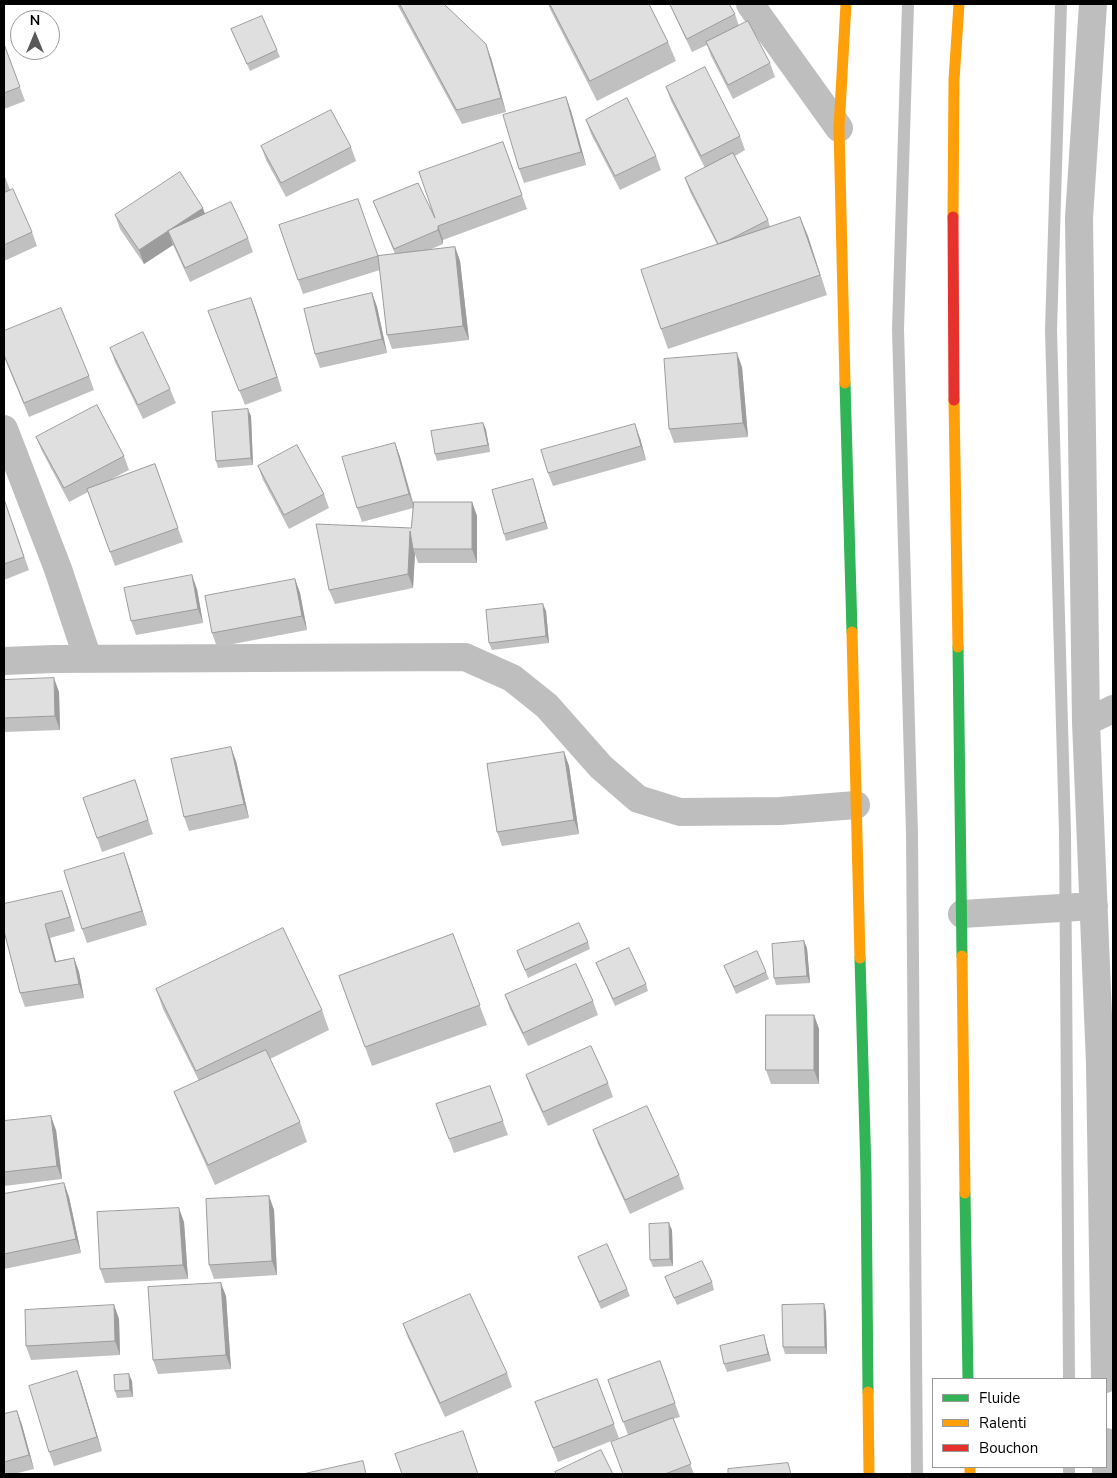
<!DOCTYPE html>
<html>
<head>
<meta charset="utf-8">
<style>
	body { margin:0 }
	#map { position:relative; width:1117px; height:1478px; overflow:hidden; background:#fff; font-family:"Nunito Sans",sans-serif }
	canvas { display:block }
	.frame { position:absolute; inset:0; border:5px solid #000; pointer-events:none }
	.legend { position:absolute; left:932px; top:1378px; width:175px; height:90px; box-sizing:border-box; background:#fff; border:1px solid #999; margin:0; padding:6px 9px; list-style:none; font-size:15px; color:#000 }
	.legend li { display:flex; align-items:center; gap:10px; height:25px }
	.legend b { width:25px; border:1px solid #999 }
	.north { position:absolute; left:10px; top:10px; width:50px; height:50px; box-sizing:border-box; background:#fff; border:1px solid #999; border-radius:50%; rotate:0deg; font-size:14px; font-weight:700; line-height:20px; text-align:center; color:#000 }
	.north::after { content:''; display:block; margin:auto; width:18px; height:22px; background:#595959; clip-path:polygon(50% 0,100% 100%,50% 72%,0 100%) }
</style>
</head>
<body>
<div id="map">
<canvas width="1117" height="1478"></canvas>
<div class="frame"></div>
<ul class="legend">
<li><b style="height:6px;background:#30b455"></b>Fluide</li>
<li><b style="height:6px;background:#ff9f0a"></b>Ralenti</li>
<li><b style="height:6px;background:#e5322d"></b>Bouchon</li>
</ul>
<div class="north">N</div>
</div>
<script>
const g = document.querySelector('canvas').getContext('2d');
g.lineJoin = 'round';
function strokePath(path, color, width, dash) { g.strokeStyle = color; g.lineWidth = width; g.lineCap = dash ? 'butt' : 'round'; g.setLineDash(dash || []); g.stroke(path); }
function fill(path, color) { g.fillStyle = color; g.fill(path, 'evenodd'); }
strokePath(new Path2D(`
	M908,4L898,329L912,834L917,1474
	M1061,4L1051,330L1065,832L1069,1379
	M1069,1467V1474`), '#bfbfbf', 12);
strokePath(new Path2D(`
	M750,4L839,128
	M1093,4L1079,218L1086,722L1100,1064L1105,1379
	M4,429L58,569L88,659
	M4,661L53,659L465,657L512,678L547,706L601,767L638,799L680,812L780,811L856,805
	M1086,722L1113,709
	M962,914L1094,906
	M1106,1442V1474`), '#bebebe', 28);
strokePath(new Path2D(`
	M845,383L852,632
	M958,647L962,956
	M860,958L866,1173L868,1392
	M965,1193L968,1379`), '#30b455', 11);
strokePath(new Path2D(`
	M953,217L954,80L959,4
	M845,383L839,128L846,4
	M954,400L958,647
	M852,632L860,958
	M962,956L965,1193
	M868,1392L869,1474
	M970,1467V1474`), '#ff9f0a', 11);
strokePath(new Path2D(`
	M953,217L954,400`), '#e5322d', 11);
fill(new Path2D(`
	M397,4H444L491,58L506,112L462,124Z
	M548,4H649L668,42L676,61L597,101L551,11Z
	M670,4L735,14L739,26L770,63L775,77L733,99L711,56L707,45L692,52L676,18Z
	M231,29L277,50L280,57L250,71Z
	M4,44L25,101L4,109Z
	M666,87L740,136L745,150L735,156L768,220L770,227L800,217L827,295L668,349L661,329L717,244L690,192L685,178L705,168L671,101Z
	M566,97L571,111L586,165L524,183L519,169Z
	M586,120L656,156L661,170L620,190L591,134Z
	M503,142L527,209L443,240V244L429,250L455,247L460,261L469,340L392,349L387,335L380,270L303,294L279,225L378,256L395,254L373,201L435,217Z
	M261,146L351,147L356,161L286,197L266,160Z
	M4,174L10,190L32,232L37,246L4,261Z
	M205,214L248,238L253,252L190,282L173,245L144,264L120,229L115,215Z
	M372,293L377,307L387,353L320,368L315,354Z
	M251,298L282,391L245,405L213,325Z
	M4,331L89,376L94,390L29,417L4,357Z
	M110,348L170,389L176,403L143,419L115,362Z
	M742,367L748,437L674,443L669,429Z
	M251,416L253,465L218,468L216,461Z
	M483,423L486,430L490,452L437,461L435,454Z
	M36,437L124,456L129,470L108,481L155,464L183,542L115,566L88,492L69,502L42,451Z
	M640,438L646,460L553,486L548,473Z
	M395,443L400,457L414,505L472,502L477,516V563H418L415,554L413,588L335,604L329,590L411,528L413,508L362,522L357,508Z
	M258,466L324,494L329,508L289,529L263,480Z
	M535,486L548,529L506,541L504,534Z
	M4,499L29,570L4,580Z
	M295,579L300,593L307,630L217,647L212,633Z
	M197,589L203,623L136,635L131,621Z
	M546,611L549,643L492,650L489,643Z
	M4,680L59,692L60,730L4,732Z
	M564,752L569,766L579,834L502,846L497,832Z
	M236,761L249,818L189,831L184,817Z
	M135,780L153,834L102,852L83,798Z
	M129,867L147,925L87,943L82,929Z
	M67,905L75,931L50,938L56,961L74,958L79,972L84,998L25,1007L20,993L4,931Z
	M453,934L487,1025L372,1066L339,976Z
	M588,942L590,949L528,978L517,951Z
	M807,948L810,983L776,985L774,978Z
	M596,963L646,984L648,991L615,1006Z
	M724,966L766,972L769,979L736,994Z
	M156,989L322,1010L329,1030L270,1059L300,1122L307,1142L215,1185L182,1112L174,1092L199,1081L163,1009Z
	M505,995L593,1001L598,1015L528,1046L510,1009Z
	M814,1015L819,1029V1084H771L766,1070Z
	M526,1075L608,1083L613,1097L548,1126L531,1089Z
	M490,1086L508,1135L454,1153L436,1104Z
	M4,1121L56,1130L62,1179L4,1186Z
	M593,1130L679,1175L684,1189L630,1214L598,1144Z
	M64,1183L69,1197L81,1253L4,1269V1194Z
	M269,1196L274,1210L277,1275L214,1279L209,1265Z
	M184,1222L188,1279L105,1283L100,1269Z
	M672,1230L673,1266L653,1267L650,1260Z
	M578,1257L627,1289L630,1296L601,1309Z
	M665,1277L712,1282L714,1290L677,1305Z
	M226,1296L231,1369L158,1374L153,1360Z
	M824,1304L826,1312L827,1354H785L783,1347Z
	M114,1305L119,1319L120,1355L31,1360L26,1346Z
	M403,1324L507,1373L512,1387L445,1417L408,1338Z
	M766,1343L771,1361L727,1372L724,1364Z
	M660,1361L680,1417L673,1419L694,1474H623L628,1435L608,1380Z
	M77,1371L82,1385L102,1451L54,1466L49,1452Z
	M597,1379L619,1438L558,1462L535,1402Z
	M132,1381L133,1397L117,1398L115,1391Z
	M17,1411L22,1425L34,1469L14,1474H4V1414Z`), '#c0c0c0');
fill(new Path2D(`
	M486,44L491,58L506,112L501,98Z
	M566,97L571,111L586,165L581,152Z
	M203,208L208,222L168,231L173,245L144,264L139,250Z
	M800,217L808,236L827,295L820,275Z
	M438,226L443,240V244L438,230Z
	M455,247L460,261L469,340L463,326Z
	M372,293L377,307L387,353L382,339Z
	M251,298L256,311L282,391L277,377Z
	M737,353L742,367L748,437L743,423Z
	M248,409L251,416L253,465L251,458Z
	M483,423L486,430L490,452L488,445Z
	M635,424L640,438L646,460L641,446Z
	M395,443L400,457L414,508L409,494Z
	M533,479L535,486L548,529L545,522Z
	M472,502L477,516V563L472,549Z
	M410,531L413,549L415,554L413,588L408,574Z
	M192,575L197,589L203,623L198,609Z
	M295,579L300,593L307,630L302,616Z
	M543,604L546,611L549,643L546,636Z
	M54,678L59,692L60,730L55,716Z
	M231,747L236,761L249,818L244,804Z
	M564,752L569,766L579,834L574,820Z
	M124,853L129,867L147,925L142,911Z
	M62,891L67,905L75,931L70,917Z
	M45,924L50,938L60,976L55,962Z
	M804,941L807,948L810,983L807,976Z
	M74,958L79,972L84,998L79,984Z
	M814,1015L819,1029V1084L814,1070Z
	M51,1116L56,1130L62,1179L57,1166Z
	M64,1183L69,1197L81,1253L76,1239Z
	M269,1196L274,1210L277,1275L272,1261Z
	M179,1208L184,1222L188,1279L183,1265Z
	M669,1223L672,1230L673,1266L670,1259Z
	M221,1283L226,1296L231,1369L226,1355Z
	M824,1304L826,1312L827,1354L825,1347Z
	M114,1305L119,1319L120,1355L115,1341Z
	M764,1335L766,1343L771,1361L768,1354Z
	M77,1371L82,1385L102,1451L97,1437Z
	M129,1374L132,1381L133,1397L130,1390Z
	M17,1411L22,1425L34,1469L29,1455Z`), '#9c9c9c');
const building = new Path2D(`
	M400,4H444L486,44L501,98L457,110Z
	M550,4H649L668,42L590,81Z
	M670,4H729L735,14L687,39Z
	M262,16L277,50L247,64L231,29Z
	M748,21L770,63L728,85L706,42Z
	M4,44L20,87L4,93Z
	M705,67L740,136L701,156L666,87Z
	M566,97L581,152L519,169L503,115Z
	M627,98L656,156L615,176L586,120Z
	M331,110L351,147L281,183L261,146Z
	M503,142L522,195L438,226V230L394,249L373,201L418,183L435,218L419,172Z
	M733,153L768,220L729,240L718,244L685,178Z
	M180,172L203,208L139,250L115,215Z
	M13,189L32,232L4,245V193Z
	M358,199L378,256L298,280L279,225Z
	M231,202L248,238L185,268L168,231Z
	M800,217L820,275L661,329L641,270Z
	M455,247L463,326L387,335L378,256Z
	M372,293L382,339L315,354L304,309Z
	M251,298L277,377L239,391L208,311Z
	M61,308L89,376L24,403L4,355V331Z
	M143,332L170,389L138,405L110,348Z
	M737,353L743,423L669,429L664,359Z
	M97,405L124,456L64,488L36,437Z
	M248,409L251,458L216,461L212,412Z
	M483,423L488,445L435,454L431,431Z
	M635,424L641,446L548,473L541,450Z
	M395,443L409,494L357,508L342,457Z
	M297,445L324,494L284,515L258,466Z
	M155,464L178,528L110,552L87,489Z
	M533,479L545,522L504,534L492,490Z
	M4,499L24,557L4,564Z
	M414,502H472V549H413L410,531L408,574L329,590L316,524L411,528Z
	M192,575L198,609L131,621L124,588Z
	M295,579L302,616L212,633L205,596Z
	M543,604L546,636L489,643L486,610Z
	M54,678L55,716L4,718V680Z
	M231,747L244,804L184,817L171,759Z
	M564,752L574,820L497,832L487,764Z
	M135,780L148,820L97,838L83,798Z
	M124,853L142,911L82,929L64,871Z
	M62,891L70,917L45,924L55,962L74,958L79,984L20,993L4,931V904Z
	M579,923L588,942L525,970L517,951Z
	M283,928L322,1010L196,1071L156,989Z
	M453,934L480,1005L365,1047L339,976Z
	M804,941L807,976L774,978L772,944Z
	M629,948L646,984L613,999L596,963Z
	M757,951L766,972L734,987L724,966Z
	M576,964L593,1001L523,1033L505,995Z
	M766,1015H814V1070H766Z
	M591,1046L608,1083L543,1112L526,1075Z
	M266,1050L300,1122L208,1165L174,1092Z
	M490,1086L503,1121L449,1139L436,1104Z
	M647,1106L679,1175L625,1200L593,1130Z
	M51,1116L57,1166L4,1172V1121Z
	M64,1183L76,1239L4,1254V1194Z
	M269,1196L272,1261L209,1265L206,1199Z
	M179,1208L183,1265L100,1269L97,1212Z
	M669,1223L670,1259L650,1260L649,1224Z
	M607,1244L627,1289L599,1302L578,1257Z
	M702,1261L712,1282L674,1298L665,1277Z
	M221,1283L226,1355L153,1360L148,1287Z
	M470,1294L507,1373L440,1403L403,1324Z
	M824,1304L825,1347H783L782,1305Z
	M114,1305L115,1341L26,1346L25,1310Z
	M764,1335L768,1354L724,1364L720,1346Z
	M660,1361L675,1403L623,1422L608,1380Z
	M77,1371L97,1437L49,1452L29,1386Z
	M129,1374L130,1390L115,1391L114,1375Z
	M597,1379L614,1424L553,1448L535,1402Z
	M17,1411L29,1455L4,1462V1414Z
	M673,1418L691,1464L665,1474H623L611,1442Z
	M463,1431L478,1474H402L395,1454Z
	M601,1450L613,1474H557L555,1472Z
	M363,1461L366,1474H303Z
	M788,1463L791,1474H728V1469Z`);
fill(building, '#dfdfdf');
strokePath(building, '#9c9c9c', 1);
</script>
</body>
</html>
